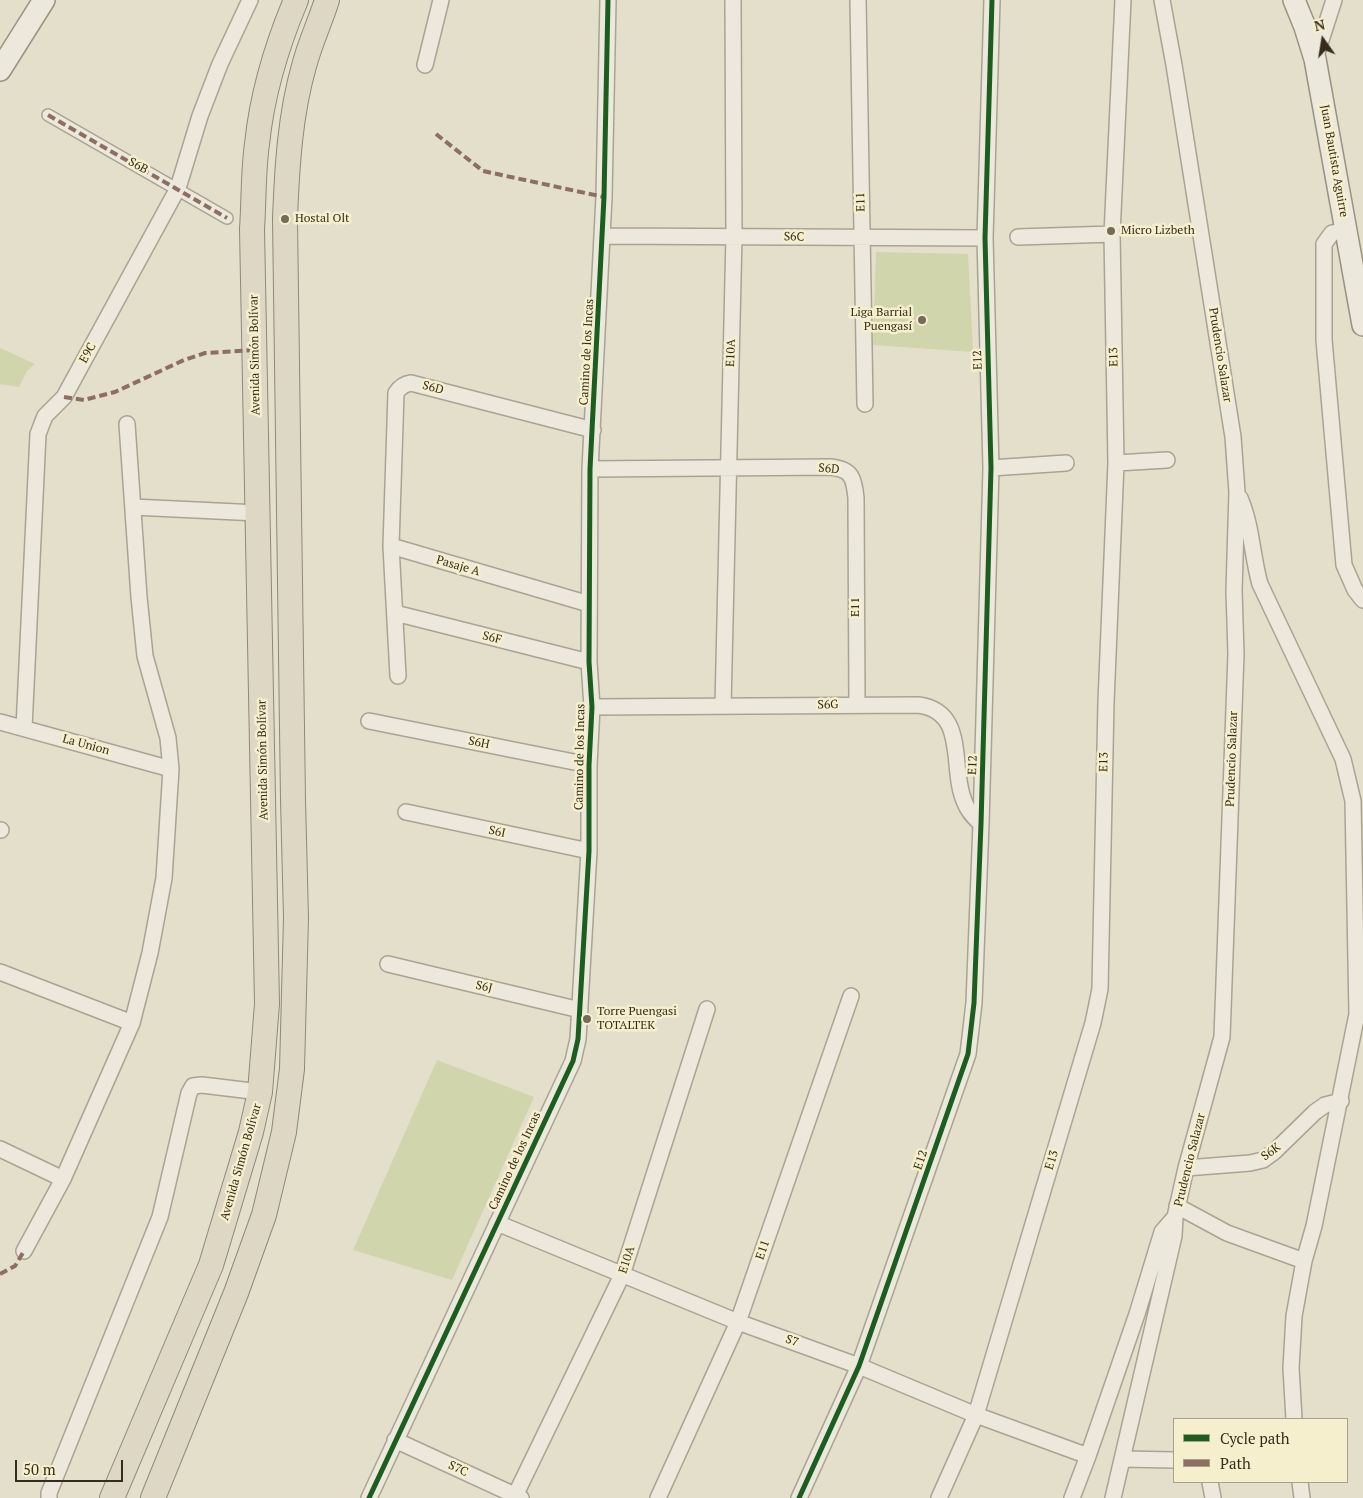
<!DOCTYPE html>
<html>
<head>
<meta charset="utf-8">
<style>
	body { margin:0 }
	#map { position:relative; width:1363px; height:1498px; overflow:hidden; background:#e4dfca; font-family:"PT Serif",serif }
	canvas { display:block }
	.legend { position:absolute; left:1173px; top:1418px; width:175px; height:65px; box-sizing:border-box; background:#f6efce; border:1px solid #aaa187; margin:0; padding:6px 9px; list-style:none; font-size:15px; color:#372c1c }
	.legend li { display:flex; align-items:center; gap:10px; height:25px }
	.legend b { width:25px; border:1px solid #aaa187 }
	.north { position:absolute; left:1298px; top:15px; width:50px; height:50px; -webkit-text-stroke:4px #f6efce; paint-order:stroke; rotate:347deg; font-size:14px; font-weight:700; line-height:20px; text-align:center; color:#372c1c }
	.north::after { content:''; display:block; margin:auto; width:18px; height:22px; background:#372c1c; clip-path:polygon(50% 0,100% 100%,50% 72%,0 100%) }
	.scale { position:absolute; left:15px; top:1460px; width:108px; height:22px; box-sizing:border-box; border:2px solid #372c1c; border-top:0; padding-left:6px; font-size:15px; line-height:18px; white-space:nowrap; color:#372c1c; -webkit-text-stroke:4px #f6efce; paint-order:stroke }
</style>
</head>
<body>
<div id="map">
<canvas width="1363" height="1498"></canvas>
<ul class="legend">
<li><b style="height:6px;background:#1b5e20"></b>Cycle path</li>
<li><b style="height:6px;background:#8d6e63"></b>Path</li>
</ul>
<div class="north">N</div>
<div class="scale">50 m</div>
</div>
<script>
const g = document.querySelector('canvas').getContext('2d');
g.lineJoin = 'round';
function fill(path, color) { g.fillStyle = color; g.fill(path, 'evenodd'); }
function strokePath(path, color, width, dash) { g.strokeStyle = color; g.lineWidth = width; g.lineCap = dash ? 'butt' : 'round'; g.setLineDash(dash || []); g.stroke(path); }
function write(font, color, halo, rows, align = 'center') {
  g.font = font + ' "PT Serif",serif'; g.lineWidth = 5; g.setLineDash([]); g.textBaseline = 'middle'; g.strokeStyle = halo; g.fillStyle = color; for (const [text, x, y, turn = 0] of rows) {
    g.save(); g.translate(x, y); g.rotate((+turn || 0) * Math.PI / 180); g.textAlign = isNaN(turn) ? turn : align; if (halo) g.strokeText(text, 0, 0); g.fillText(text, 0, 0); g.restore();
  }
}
fill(new Path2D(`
	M876,252L968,254L973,352L873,345Z
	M0,348L35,364L27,371L19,387L0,384Z
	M437,1060L534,1097L452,1280L353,1250Z`), '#d0d5ac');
const pedestrian = new Path2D(`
	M48,115L227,218`);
const minor = new Path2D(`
	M858,0L865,404
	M1315,59L1334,0
	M425,65L441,0
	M1347,230L1332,233L1324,244V340L1344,565L1355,590L1363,600
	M603,236L985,238
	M1018,237L1112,234
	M1116,463L1167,460
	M991,468L1066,463
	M590,469L830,467C852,469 854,478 856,498L857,705
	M1240,498C1252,526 1252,556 1260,584L1343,759L1353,801L1357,1014L1314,1226L1304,1261L1294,1316L1291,1368L1294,1419
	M133,507L258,513
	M391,546L589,604
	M395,613L589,662
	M398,676L391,546L396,393C400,387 404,384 411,383L593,430
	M723,706L734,236L733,0
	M592,707L918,705C969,711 949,770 965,803C968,812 975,818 981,824
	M369,721L589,765
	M0,722L171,769
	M24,728L38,434L45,416L64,397L178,188L200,116L220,64L250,0
	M406,812L589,851
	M0,830H1
	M388,964L580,1010
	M0,972L132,1023
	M0,1149L63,1179
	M1186,1168L1250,1163L1263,1160L1274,1152L1315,1112L1325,1105L1341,1101
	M1177,1206L1227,1233L1304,1261
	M497,1223L738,1322L859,1366L976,1415L1088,1456
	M24,1251L63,1179L132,1023L150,953L164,878L171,769L168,738L145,656L139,597L127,424
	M395,1440L521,1498
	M1123,1459L1174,1460
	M1210,1482L1213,1498
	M1300,1482L1302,1498
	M49,1498V1493L160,1217L189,1093L193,1086L202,1085L260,1092
	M369,1498L573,1061L578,1039L589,851V765L592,707L589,662L590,469L604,197L608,0
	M514,1498L622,1275L707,1009
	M658,1498L738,1322L851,996
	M799,1498L859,1366L968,1054L974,1003L981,824L991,468L985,238L992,0
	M939,1498L976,1415L1093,1023L1100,989L1106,702L1116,463L1112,234L1123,0
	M1072,1498L1088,1456L1137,1314L1162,1232L1175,1217L1186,1168L1222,1037L1236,654L1234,591L1237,492L1233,437L1174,65L1162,0
	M1113,1498L1174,1236L1175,1217`);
const secondary = new Path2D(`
	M1294,0L1305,27L1315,59L1363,325
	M0,70L44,0`);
const trunk = new Path2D(`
	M112,1498L211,1265L251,1132L260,1092L267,1004L252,229C254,201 253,172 257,144C262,95 277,45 296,0
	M153,1498L236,1293L264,1215L284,1132L292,1069L296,918L293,800L285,219C287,167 290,115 304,66C310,43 320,22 327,0`);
strokePath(pedestrian, '#a9a394', 14);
strokePath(minor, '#a9a394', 18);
strokePath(secondary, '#989283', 24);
strokePath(trunk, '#8e887a', 26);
strokePath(pedestrian, '#ece8dc', 11);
strokePath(minor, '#ece8dc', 15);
strokePath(secondary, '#ece8dc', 21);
strokePath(trunk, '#ded7c4', 24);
strokePath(new Path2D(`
	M48,115L227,218
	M436,134L483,171L604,197
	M64,397L84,400L115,392L184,360L205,353L255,350
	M0,1274L15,1266L24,1251`), '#8d6e63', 4, [8, 4]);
strokePath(new Path2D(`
	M369,1498L573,1061L578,1039L589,851V765L592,707L589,662L590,469L604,197L608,0
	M799,1498L859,1366L968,1054L974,1003L981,824L991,468L985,238L992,0`), '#1b5e20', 5);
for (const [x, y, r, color] of [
	[285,219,5,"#746b59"],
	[1111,231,5,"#746b59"],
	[922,320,5,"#746b59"],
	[587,1019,5,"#746b59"]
]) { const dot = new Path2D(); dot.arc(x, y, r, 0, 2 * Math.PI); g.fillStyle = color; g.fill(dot); strokePath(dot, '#f6efce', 2); }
write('12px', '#372c1c', '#f6efce', [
	["Juan Bautista Aguirre",1334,161,80],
	["S6B",138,166,29],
	["E11",861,202,-91],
	["S6C",794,237,1],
	["Camino de los Incas",587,352,-87],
	["E9C",88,353,-61],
	["E10A",731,353,-88],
	["Avenida Simón Bolívar",255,355,-91],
	["Prudencio Salazar",1220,355,81],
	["E13",1114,357,-91],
	["E12",978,360,-92],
	["S6D",433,388,15],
	["S6D",829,469,5],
	["Pasaje A",458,566,16],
	["E11",856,607,-90],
	["S6F",492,638,14],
	["S6G",828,705,-1],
	["S6H",479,743,11],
	["La Union",86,745,15],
	["Camino de los Incas",580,757,-89],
	["Prudencio Salazar",1232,759,-88],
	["Avenida Simón Bolívar",263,760,-91],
	["E13",1104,762,-89],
	["E12",973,765,-88],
	["S6I",497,832,12],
	["S6J",484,987,13],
	["S6K",1271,1152,-36],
	["E12",921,1160,-71],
	["E13",1052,1160,-73],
	["Prudencio Salazar",1190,1160,-76],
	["Camino de los Incas",515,1161,-65],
	["Avenida Simón Bolívar",241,1162,-74],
	["E11",763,1250,-71],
	["E10A",627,1260,-72],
	["S7",792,1341,20],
	["S7C",458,1469,25]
]);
write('12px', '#372c1c', '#f6efce', [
	["Hostal Olt",295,219],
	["Micro Lizbeth",1121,231],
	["Liga Barrial",912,313,"right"],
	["Puengasí",912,327,"right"],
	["Torre Puengasi",597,1012],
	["TOTALTEK",597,1026]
], 'left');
</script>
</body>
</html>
